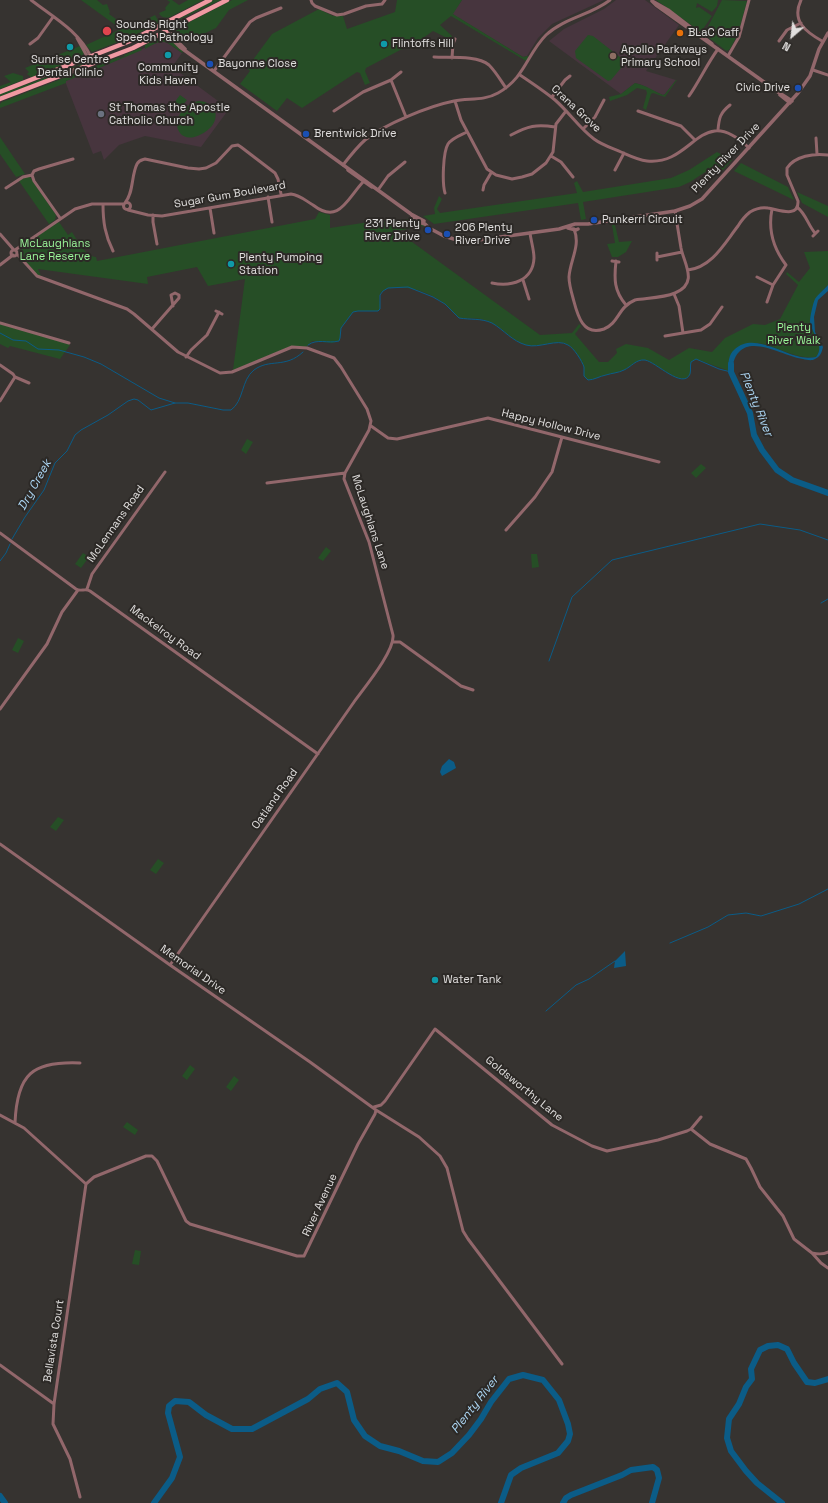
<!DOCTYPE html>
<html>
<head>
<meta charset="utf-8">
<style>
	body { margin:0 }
	#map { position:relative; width:828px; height:1503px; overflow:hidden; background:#363330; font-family:"Space Grotesk",sans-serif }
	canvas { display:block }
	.north { position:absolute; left:772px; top:16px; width:40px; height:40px; -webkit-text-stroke:3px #2c2926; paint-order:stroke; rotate:208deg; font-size:11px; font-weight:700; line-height:16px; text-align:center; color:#e1dfde }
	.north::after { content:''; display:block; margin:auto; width:14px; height:18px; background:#e1dfde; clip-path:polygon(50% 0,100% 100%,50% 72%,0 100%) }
</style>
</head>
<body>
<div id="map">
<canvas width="828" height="1503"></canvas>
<div class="north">N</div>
</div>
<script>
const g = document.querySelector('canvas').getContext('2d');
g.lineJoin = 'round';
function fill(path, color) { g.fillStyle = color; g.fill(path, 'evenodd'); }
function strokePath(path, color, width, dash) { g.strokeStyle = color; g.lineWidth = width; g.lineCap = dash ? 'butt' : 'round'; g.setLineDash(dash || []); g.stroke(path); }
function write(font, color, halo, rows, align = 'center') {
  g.font = font + ' "Space Grotesk",sans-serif'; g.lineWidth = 4; g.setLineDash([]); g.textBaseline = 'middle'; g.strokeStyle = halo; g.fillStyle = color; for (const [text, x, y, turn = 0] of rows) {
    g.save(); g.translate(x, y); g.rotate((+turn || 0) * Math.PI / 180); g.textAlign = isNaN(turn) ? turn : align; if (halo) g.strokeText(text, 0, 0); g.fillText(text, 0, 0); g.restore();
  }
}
fill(new Path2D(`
	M462,0H604L552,24L538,38L527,56L523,57L452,14Z
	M616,0H645L679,25L646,71L676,80L665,94L663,95L651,90L642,85L635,83L621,94L549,41L564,29L604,9Z
	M160,41H165L182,53L172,67L229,109L201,147L145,136L119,145L104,160L101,151L93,154L65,81L80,76L85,77L90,75L92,71Z`), '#47353e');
fill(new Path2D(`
	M81,0H97L103,5L107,4L110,12L109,14L127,27L129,25L130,28L155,15L158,20V23L133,36L92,52L86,45L121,29Z
	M167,0H172L179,5L188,0H203L170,17C166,18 161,18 159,13L166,10L165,8L170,2Z
	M214,0H221L172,23L173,22Z
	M232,0H248L229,10L216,28L201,35L181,43L175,33L178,28Z
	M397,0H462L453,14L523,57L527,56L529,57L526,61L451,16L440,25L452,36L451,40L433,31L423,38L366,68L365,71L370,83L365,85L360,73L357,72L302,108L287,98L277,111L240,84L250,71L247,68L272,34L319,9L333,16H343L347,29L395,12Z
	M656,0H718L717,6L712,12L697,3L696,8L699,7L712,16L701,32Z
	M722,0L747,1L738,34L730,49L727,51L725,50L704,34Z
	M166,35L183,51L182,53C163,40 165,38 145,49V45Z
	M588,35L593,36L625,61L626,62L611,80L608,81L576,58L575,51Z
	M80,46L84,53L81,57L36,76L31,77L27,74L29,72L25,68Z
	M140,48L142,50L92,71L90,75H88V69L119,57L120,58L125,56L124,55Z
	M85,63L86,64L0,97V94Z
	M82,71L86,77L79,76L66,81V83L0,108V104L2,102Z
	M13,73L23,76V80L0,89V86L11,82L4,76Z
	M676,80H677L665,97L653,93L651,94L646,110L643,108L647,93L646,90L637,88L627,95L610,101L609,97L621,94L635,83C645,85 654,91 663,95L665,94Z
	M180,95L187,100L177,112L171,107Z
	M198,101C205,101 212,104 215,111C217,118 214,124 210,128C177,157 162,112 198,101Z
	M0,137L25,174L16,177L0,154Z
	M717,152L732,160L722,171L713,167L690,182L679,187L583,202L586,219L581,220L578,203L434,224L423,216L435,214L434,208L439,196L442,199L437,209L440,213L577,193L574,183L577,181L583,192L671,178L689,170Z
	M741,163L788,187L794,200L734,171Z
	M25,177H30L56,215L55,220L49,224L19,181Z
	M797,192L828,206V217L802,203Z
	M319,212L330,215V228L382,220L385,222L414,218L424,225V226L397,231L540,335L572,333L579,324L581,326L575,334L599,362H608L617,353L616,349L626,344L648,348L669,360L689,348L712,352L725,338L753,324L765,325L780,319L798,285L786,274L787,272L799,282L810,268L804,252L828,251V285C818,295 815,298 813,312C812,315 810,318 810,321C811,334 826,345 816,357C794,361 764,338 749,344C743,346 735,354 729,358V371L696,359L691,362C690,366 691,370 690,374C683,390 656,362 645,360C636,359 631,367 624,370C618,373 612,373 606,375C600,376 594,380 588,380L584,376C584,373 584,370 584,367C582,361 574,348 568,345C557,338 539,349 526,345C510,340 500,324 484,320C476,317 467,320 459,318C454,314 451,309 446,305C432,293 412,286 394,288C389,288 383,289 380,294C378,299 381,303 380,309L378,311H358L353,312L341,328L340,338L339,341L332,343L312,341L306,347L292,346L233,370L245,279L208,286L197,267L147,277L148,284L38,269L41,276L37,275L19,254C21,246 51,227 59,222L68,235L72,232C78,241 85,256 96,257L97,261L315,219Z
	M612,225H615L619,242L632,241L626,252L618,257H612L607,244L615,243Z
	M0,324L66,343L70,345L60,359L10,346L8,348L0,344Z
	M247,439L253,442L246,454L241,450Z
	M701,464L706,468L696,478L691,473Z
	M326,547L331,551L323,561L318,558Z
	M83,553L89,557L81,568L75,564Z
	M531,554H537L539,567L532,568Z
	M18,638L24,641L18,653L12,650Z
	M58,817L64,820L56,831L50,827Z
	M158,859L164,863L156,874L150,870Z
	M190,1065L195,1069L187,1080L182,1076Z
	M234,1076L239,1080L231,1091L226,1087Z
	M127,1122L138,1130L135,1135L123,1127Z
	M135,1250L141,1251L139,1265L132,1264Z`), '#264e26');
fill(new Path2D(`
	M828,285V291L818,300L814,317L815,332L823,347C822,352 820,357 815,359C812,361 807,360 803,359C785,357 754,336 739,352C734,357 732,365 733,372L729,371C728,363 728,355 735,349C752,333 780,352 797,356C803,358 810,358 816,357C826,345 811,334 810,321C810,317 813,303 815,299C818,294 824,290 828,285Z
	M449,759L454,762L456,768L442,776L440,772L442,766Z
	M625,951L626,966L614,968L615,961Z`), '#0b5c87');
strokePath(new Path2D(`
	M0,333L13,340L26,341L38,349L59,350L84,357L101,364L159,398L175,403
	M308,345C317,338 328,344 339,341L340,338L341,328L353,312L358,311H378L380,309V295L383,291L388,288L408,287L433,297L445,304L459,318C471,320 481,318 492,323C504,330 512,341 526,345C539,349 557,338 568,345C574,348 582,361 584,367C584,370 584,373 584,376L588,380C594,380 600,376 606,375C612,373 618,373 624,370C631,367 636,359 645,360C656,362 683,390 690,374C691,370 690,366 691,362L696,359L719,369L731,372
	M12,539L25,517L44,490L55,463L67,451L75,435L81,430L108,415L128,401L134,399L138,400L151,410L175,403H188L223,410H231C244,401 241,380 254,370C270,358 285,369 303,352
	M0,561L6,553L10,544
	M821,603L828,599
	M549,661L572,597L612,560L760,524L800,530L828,540
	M670,943L708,927L728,915L746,913L761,916L799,904L828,889
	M546,1011L576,985L589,979L615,961`), '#0b5c87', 1);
strokePath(new Path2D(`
	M731,364V372L750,413L754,435L762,450L777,470L792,480L828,493
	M0,1496L5,1503
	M154,1503L172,1478L180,1457L168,1413L169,1406L175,1401L189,1402L206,1415L232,1429H252L308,1399L320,1389L337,1383L347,1392L354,1420L365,1436L380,1446L399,1451L423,1461L438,1462L452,1453L469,1435L481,1419L491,1402L509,1379L523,1375L543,1380L559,1400L568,1424L570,1434L568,1441L558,1453L521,1468L511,1475L501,1503
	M563,1503L566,1498L571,1495L622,1475L631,1470L653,1467L657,1470L659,1478L652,1503
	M782,1503L757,1483L746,1471L731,1451L727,1438L729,1419L739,1404L746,1387L752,1379L751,1369L760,1350L768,1346L778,1345L787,1349L794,1363L807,1382L815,1383L828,1379`), '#0b5c87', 6);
strokePath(new Path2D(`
	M31,0C53,17 79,31 91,57
	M311,0L312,3L315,6L337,15L344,14L366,6L382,4L385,0
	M801,0C791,21 806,32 822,41
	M77,38L88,58
	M779,41L787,30L801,23
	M30,44L38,38L53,17
	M728,56L739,37L749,0
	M434,57C449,58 477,55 489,65C496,72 501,81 506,88
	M452,58L453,44L455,39
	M813,70L828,75
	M214,71L250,22L256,18L281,8
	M520,75C532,83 544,91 555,100C569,112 579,128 594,139C602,145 612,148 621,152C630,156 638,160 647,161C694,166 700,101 749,148
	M391,80L406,117
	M689,96C700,80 707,64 718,49
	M552,97L565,80L570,76
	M455,101L461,120L487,169L496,175L512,179L522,177L532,174L546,163L553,152L556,124L566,111
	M334,111L363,92L391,80L401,72
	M638,111L681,126L695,140
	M583,129L595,117L604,100
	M718,130C719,118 720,113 730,105
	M511,135C528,126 536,124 555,127
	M816,138L817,154
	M551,156L561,162L573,177
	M343,165C350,156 357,147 365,140C385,124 429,106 454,101C469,98 484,101 498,93C525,78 527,54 546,35C564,18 591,15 610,0
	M615,170L624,153
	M32,175L34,181L60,218
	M32,175L34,171L39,169L73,159
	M6,188L23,177L32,175
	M378,190L388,176L405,162
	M483,190L484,185L491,173
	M445,193C442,183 443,152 448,144C452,138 461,135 467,132
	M268,197L272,222
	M123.5 206a3.5 3.5 0 1 1 7 0a3.5 3.5 0 1 1-7 0Z
	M125,203C134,192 131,176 137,164C139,160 142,160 145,159L188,168L199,169L206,168L216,163L232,146L238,145L241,147L275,173L278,179L281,194
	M103,204C103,222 105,235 113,251
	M797,207C806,214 808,225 815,233
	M210,208L214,233
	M128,210L148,215L162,216L291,194C300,195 306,201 313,205C339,225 347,199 363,182
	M153,215V222L157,244
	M574,229C581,246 570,260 569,277C569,284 571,291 573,298C577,313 582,337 604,329C619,323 618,307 635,300C648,298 663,298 675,293C699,283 684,264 681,248C679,235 677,223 675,211
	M0,234L14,250
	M813,236L818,231
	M15,250L75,209L92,204H124
	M11 253a3 3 0 1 1 6 0a3 3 0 1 1-6 0Z
	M657,253V260
	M17,254L37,276L127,309L134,314L178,352L220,373L232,372L292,347L307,348L334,358L341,367L367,409L371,421L369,430L345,473L344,479L369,542L393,635C395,651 364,688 354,702C293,790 231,877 170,965
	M657,257L682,252
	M612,261L619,262
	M616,261C614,279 614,291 626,305
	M0,265L13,255
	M688,270C712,267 724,244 738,226C741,221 745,216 750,212C755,209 762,207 768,208C777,209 799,219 798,201L787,175V168C795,156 814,153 828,155
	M757,277L773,285
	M523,280L529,299
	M492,283C511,287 533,281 534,258C534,250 531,241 530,233
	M674,294L679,306L683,333
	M767,302L773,285L786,265C773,248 768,229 772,209
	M216,311L222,314
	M0,323L69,343
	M152,329L179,298V295L175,293L171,295L173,306
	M665,336L701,330L710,324L722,307
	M186,357L191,350L207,335L219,312
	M0,365L13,374L15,377L0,401
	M15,377L29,383
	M371,426L388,438L397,439L488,418L659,462
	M267,483L345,473
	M506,530L535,497L552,472L562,437
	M0,533L76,589C81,592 85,588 90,591L318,754
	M87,589L92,574L165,472
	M393,642H400L461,686L473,690
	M0,709L47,644L62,612L78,590
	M0,844L170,965L310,1062L376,1110L419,1137L440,1156L447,1168L463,1231L468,1239L562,1364
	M374,1107L381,1105L385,1101L435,1029L552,1125L592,1146L607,1151L658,1140L687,1131L691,1129L701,1117
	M0,1115L24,1128L86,1184
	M15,1123C17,1074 32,1061 80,1063
	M691,1129L710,1144L746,1159L751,1168L760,1187L783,1216L794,1239L812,1253L821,1263L828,1268
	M86,1184L94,1177L146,1156H152L157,1161L186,1221L190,1224L297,1256H304L358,1144L375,1114L376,1110
	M812,1253C817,1254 823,1255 828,1252
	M0,1365L54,1404
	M80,1497L70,1459L53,1424L54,1404L86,1184`), '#92676b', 3);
strokePath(new Path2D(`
	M652,1L656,5L778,92L792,101
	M652,1L668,10L712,44
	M167,22L178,42L185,49
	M162,24L172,39L180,47L411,214L424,221
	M780,95L790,103
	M348,170L372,187
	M411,214L418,222L425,224L429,228L444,236L457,240L471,241L559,229L575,224H588L675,211L690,206L702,199L798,93L810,76L819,49L828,33
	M568,228L576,230L578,229`), '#92676b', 3.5);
strokePath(new Path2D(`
	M0,92L130,41L210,0
	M0,99L133,48L227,0`), '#f099a2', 4.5);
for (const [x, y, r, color] of [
	[107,31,5,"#e0444e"],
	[680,33,4,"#e8710a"],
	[384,44,4,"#0f9aa8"],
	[70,47,4,"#0f9aa8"],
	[168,55,4,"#0f9aa8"],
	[613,56,4,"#8d6e63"],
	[210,64,4,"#1a4fb4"],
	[798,88,4,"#1a4fb4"],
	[101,114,4,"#6b7280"],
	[306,134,4,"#1a4fb4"],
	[594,220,4,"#1a4fb4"],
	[428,230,4,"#1a4fb4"],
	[447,234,4,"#1a4fb4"],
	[231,264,4,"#0f9aa8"],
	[435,980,4,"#0f9aa8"]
]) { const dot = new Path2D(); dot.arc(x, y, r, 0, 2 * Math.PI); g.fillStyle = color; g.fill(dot); strokePath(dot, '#2c2926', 1.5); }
write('11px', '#e1dfde', '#2c2926', [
	["Sounds Right",116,25],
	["Speech Pathology",116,38],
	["BLaC Caff",688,33],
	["Flintoffs Hill",392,44],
	["Apollo Parkways",621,50],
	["Primary School",621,63],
	["Sunrise Centre",70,60,"center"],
	["Dental Clinic",70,73,"center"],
	["Bayonne Close",218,64],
	["Community",168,68,"center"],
	["Kids Haven",168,81,"center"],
	["Civic Drive",790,88,"right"],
	["St Thomas the Apostle",109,108],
	["Catholic Church",109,121],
	["Brentwick Drive",314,134],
	["Punkerri Circuit",602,220],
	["231 Plenty",420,224,"right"],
	["River Drive",420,237,"right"],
	["206 Plenty",455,228],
	["River Drive",455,241],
	["Plenty Pumping",239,258],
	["Station",239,271],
	["Water Tank",443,980]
], 'left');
write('11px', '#e1dfde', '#2c2926', [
	["Crana Grove",576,109,43],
	["Plenty River Drive",726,158,-46],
	["Sugar Gum Boulevard",230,195,-10],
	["Happy Hollow Drive",551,425,14],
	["McLaughlans Lane",370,522,72],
	["McLennans Road",116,524,-55],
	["Mackelroy Road",165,633,36],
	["Oatland Road",275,799,-55],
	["Memorial Drive",193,970,35],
	["Goldsworthy Lane",524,1089,39],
	["River Avenue",320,1205,-65],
	["Bellavista Court",54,1341,-81]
]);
write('11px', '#9af699', '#2c2926', [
	["McLaughlans",55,244],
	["Lane Reserve",55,257],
	["Plenty",794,328],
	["River Walk",794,341]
]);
write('italic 12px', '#acd6f4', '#2c2926', [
	["Plenty River",756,404,68],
	["Dry Creek",35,485,-61],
	["Plenty River",475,1405,-52]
]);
</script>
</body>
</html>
